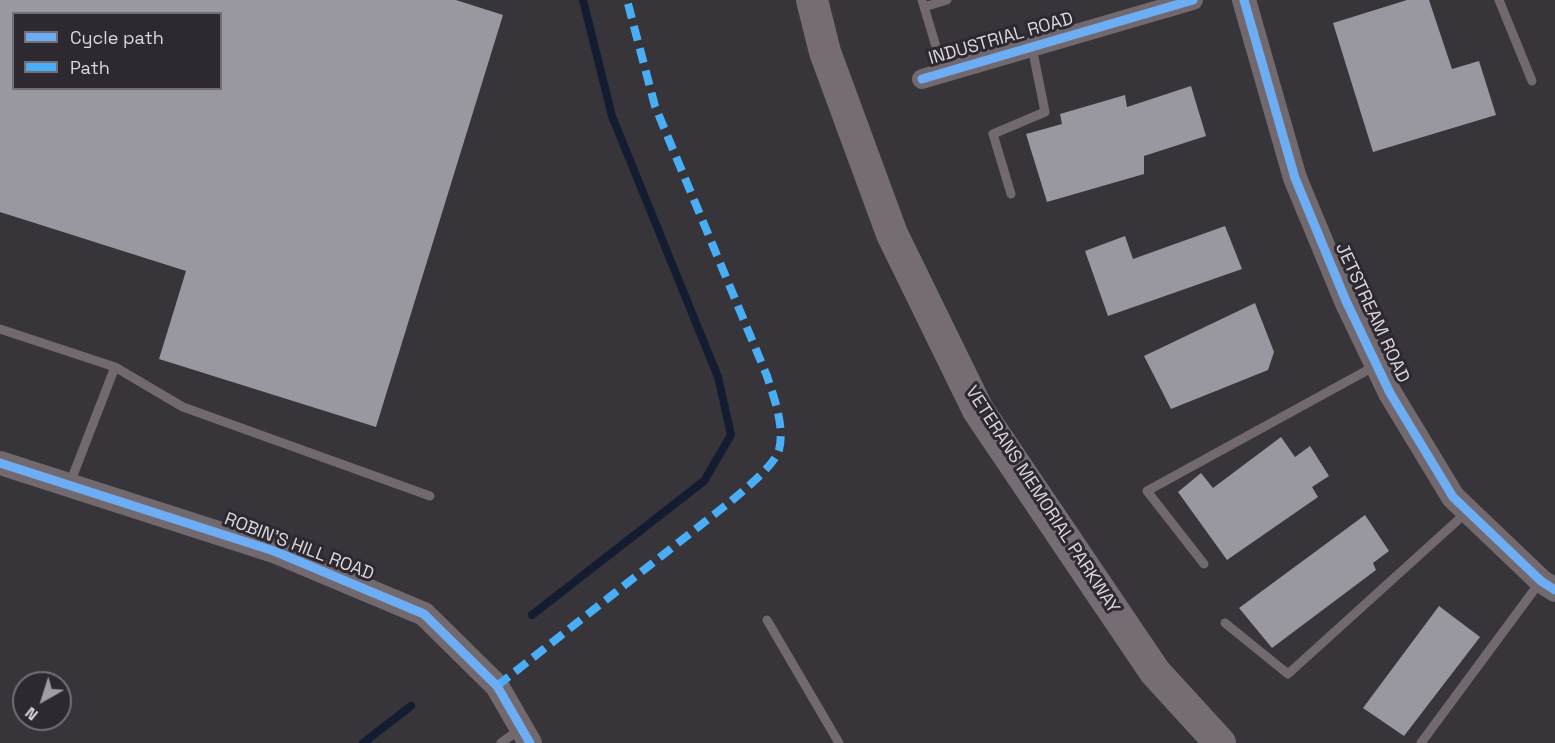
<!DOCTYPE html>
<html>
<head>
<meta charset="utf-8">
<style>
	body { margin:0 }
	#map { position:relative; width:1555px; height:743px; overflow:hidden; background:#373539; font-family:"Space Grotesk",sans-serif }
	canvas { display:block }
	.legend { position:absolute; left:12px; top:12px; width:210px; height:78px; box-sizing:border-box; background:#2e2931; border:2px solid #736f75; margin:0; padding:8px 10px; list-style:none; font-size:18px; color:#dad7dc }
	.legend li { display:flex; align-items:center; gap:12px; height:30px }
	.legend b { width:30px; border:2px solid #736f75 }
	.north { position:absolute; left:12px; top:671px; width:60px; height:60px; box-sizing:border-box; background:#2e2931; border:2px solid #736f75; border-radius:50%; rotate:219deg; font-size:16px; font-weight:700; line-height:24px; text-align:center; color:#dad7dc }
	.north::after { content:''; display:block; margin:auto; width:21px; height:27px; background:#a19ea3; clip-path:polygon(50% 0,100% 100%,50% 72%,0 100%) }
</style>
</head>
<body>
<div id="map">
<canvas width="1555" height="743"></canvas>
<ul class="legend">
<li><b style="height:8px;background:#6dadf4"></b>Cycle path</li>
<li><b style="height:8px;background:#49aef6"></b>Path</li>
</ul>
<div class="north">N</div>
</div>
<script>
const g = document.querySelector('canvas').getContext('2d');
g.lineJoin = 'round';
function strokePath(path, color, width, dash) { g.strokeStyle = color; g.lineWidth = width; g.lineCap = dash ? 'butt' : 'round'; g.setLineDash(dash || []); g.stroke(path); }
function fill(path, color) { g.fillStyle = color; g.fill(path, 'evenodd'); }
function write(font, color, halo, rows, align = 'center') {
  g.font = font + ' "Space Grotesk",sans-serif'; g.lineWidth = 6; g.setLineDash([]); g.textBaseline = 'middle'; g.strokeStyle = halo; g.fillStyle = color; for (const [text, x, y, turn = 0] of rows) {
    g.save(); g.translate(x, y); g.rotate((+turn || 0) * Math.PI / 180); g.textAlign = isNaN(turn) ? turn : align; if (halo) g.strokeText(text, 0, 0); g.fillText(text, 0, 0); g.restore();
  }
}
strokePath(new Path2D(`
	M532,615L704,481L731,435L718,377L612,116L583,0
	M363,743L411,706`), '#131c31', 8);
fill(new Path2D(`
	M0,0H456L503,15L376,427L159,359L186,271L0,212ZM14,14H220V88H14Z
	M1407,0H1429L1452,69L1479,61L1496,115L1373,152L1333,23Z
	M1191,86L1206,136L1144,156V174L1047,202L1026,134L1062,124L1060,114L1125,95L1127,107Z
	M1225,226L1242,269L1108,316L1085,251L1125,236L1133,259Z
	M1255,303L1274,352L1268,370L1171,409L1144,356Z
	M1281,437L1295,457L1310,446L1329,476L1312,487L1318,497L1227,560L1178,492L1201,473L1213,488Z
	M1365,515L1389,551L1373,563L1376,570L1272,648L1239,608Z
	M1439,606L1480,637L1404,736L1363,708Z`), '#99979f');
strokePath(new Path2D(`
	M922,0L944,73
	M1499,0L1532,81
	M924,7L947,0
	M1011,194L993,134L1045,112L1032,47
	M0,329L115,367L183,407L430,496
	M70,483L115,367
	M1204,564L1147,491L1375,366
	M767,620L839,743
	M1225,623L1288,674L1468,511
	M501,743L516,732
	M1421,743L1540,582`), '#72696f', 9);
strokePath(new Path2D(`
	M922,79L1193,0`), '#72696f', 20);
strokePath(new Path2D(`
	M1244,0L1295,178L1346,301L1390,393L1453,497L1541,581L1555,590
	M0,463L274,551L424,614L497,686L530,743`), '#72696f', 24);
strokePath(new Path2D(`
	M812,0L825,52L892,234L978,410L1155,672L1220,743`), '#766c74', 32);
strokePath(new Path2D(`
	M497,686L730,502C743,491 774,466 779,450C785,426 774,398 767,376L655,106L627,0`), '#49aef6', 8, [15, 8]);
strokePath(new Path2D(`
	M1244,0L1295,178L1346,301L1390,393L1453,497L1541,581L1555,590
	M922,79L1193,0
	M0,463L274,551L424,614L497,686L530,743`), '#6dadf4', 9);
write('18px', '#dad7dc', '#2e2931', [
	["INDUSTRIAL ROAD",1001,39,-16],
	["JETSTREAM ROAD",1372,313,65],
	["VETERANS MEMORIAL PARKWAY",1042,500,57],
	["ROBIN'S HILL ROAD",299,547,21]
]);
</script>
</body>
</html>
